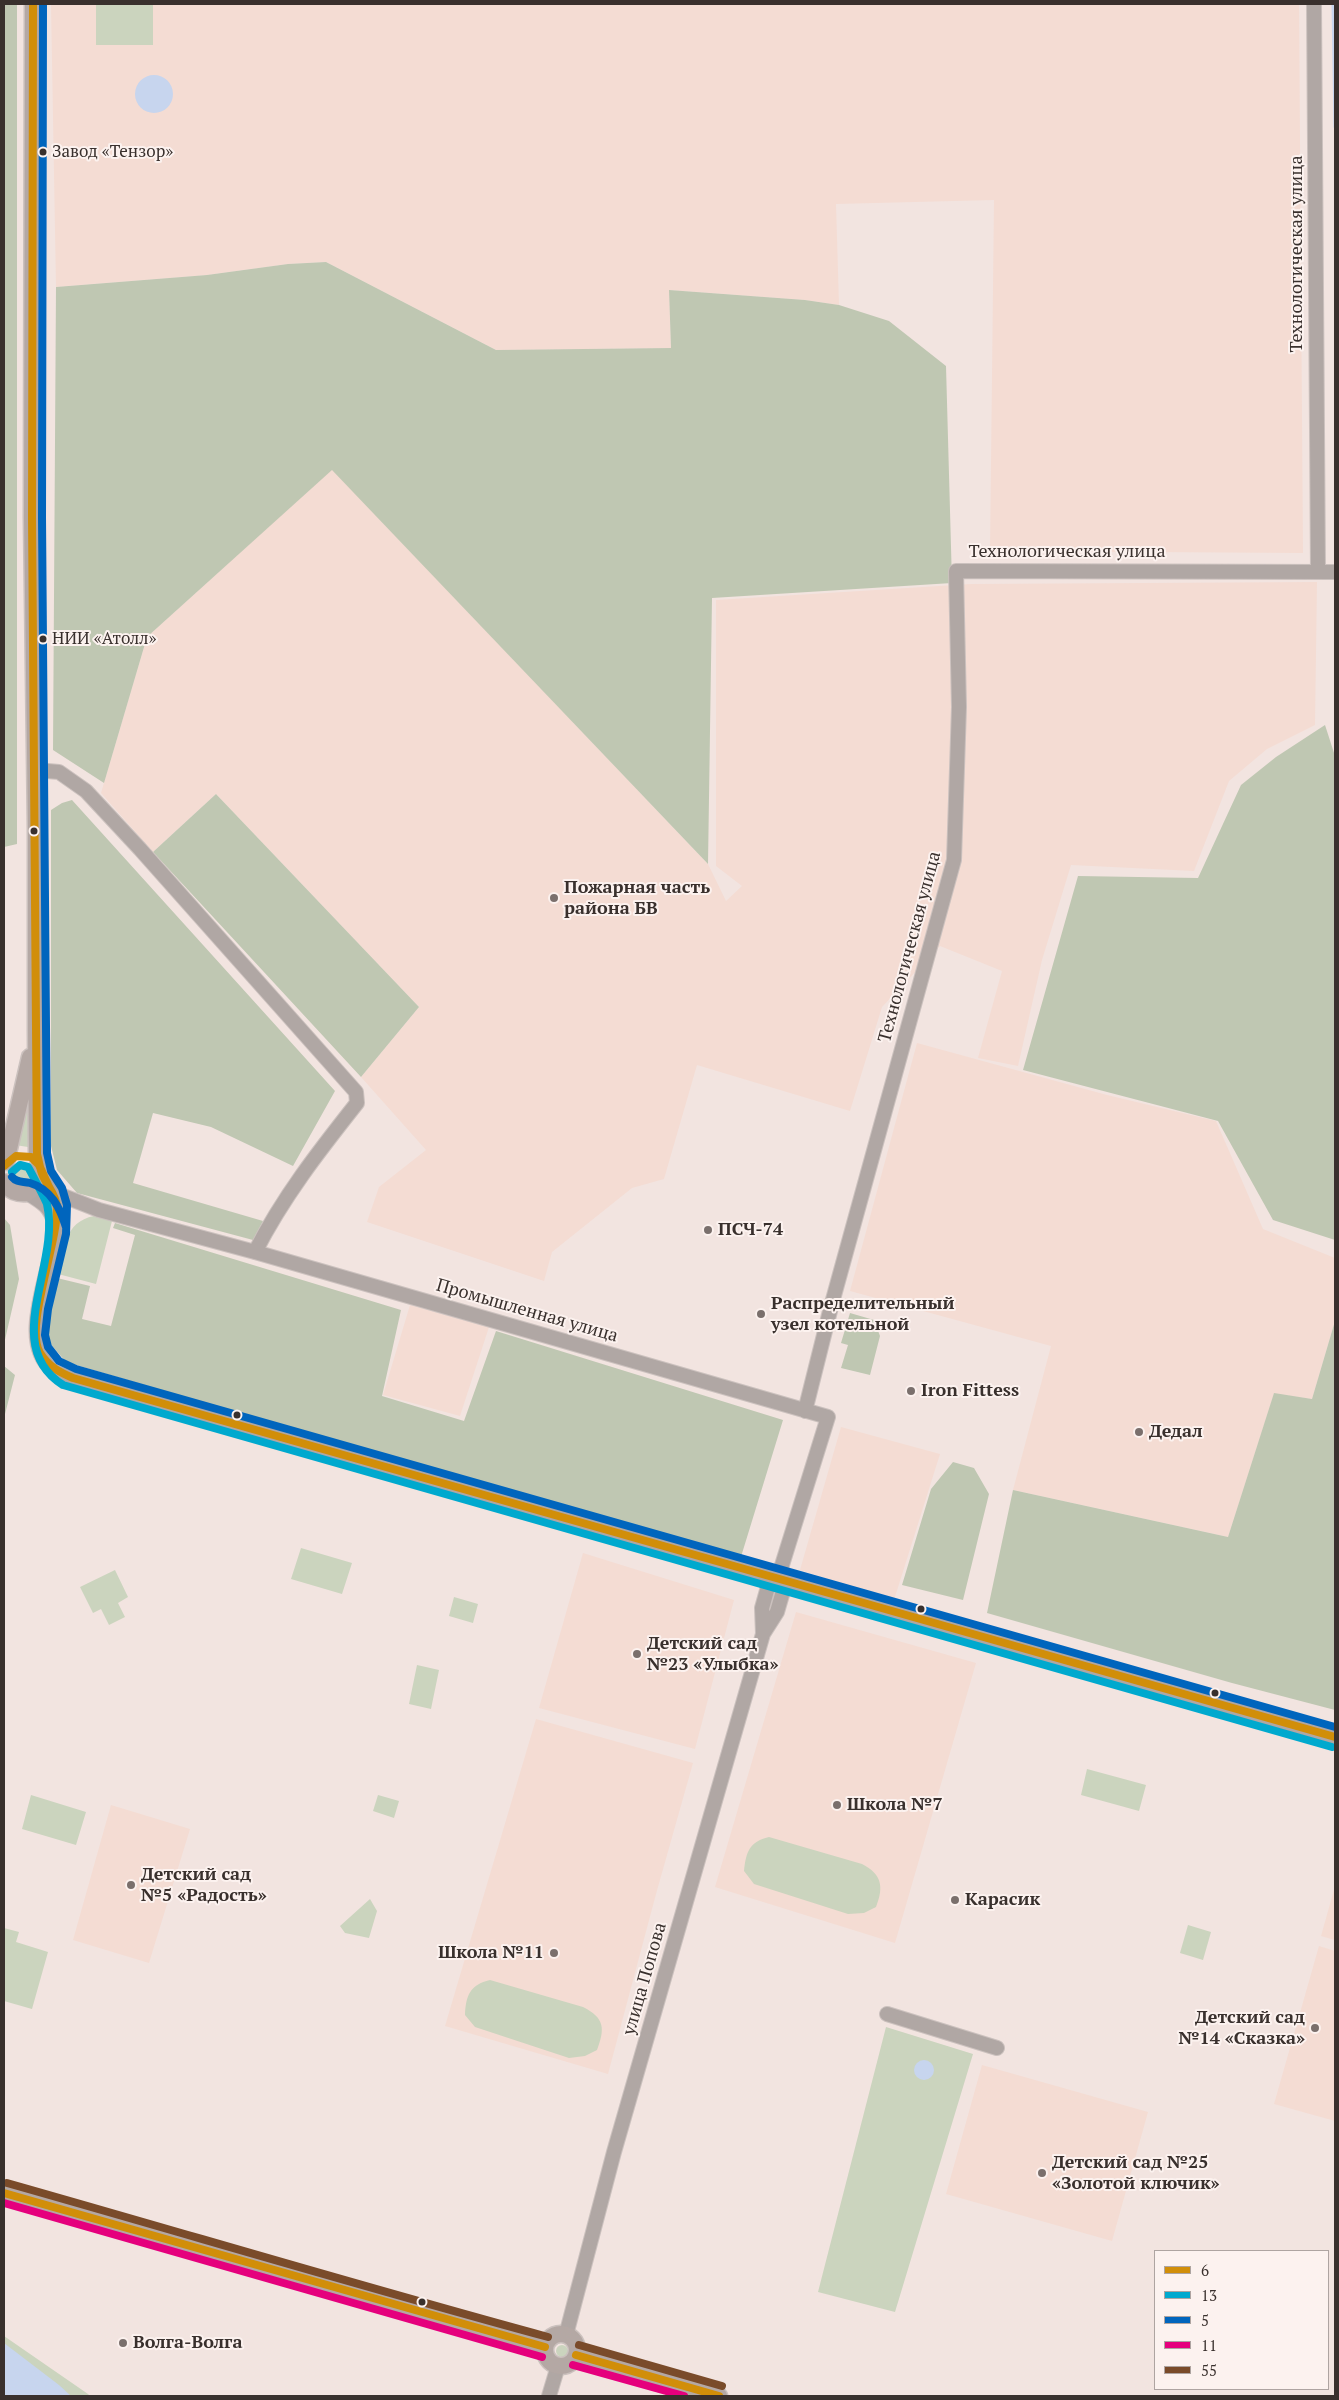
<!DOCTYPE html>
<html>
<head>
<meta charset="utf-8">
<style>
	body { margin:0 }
	#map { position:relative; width:1339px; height:2400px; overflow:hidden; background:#f2e4e0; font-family:"PT Serif",serif }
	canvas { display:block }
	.frame { position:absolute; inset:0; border:5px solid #39302d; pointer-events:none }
	.legend { position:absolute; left:1154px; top:2250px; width:175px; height:140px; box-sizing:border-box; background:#fcf2ef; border:1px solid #aea4a1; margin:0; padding:6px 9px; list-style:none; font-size:15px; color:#39302d }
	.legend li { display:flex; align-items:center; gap:10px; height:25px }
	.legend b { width:25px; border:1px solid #aea4a1 }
</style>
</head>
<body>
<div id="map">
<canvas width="1339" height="2400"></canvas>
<div class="frame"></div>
<ul class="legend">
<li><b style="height:6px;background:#d18e09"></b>6</li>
<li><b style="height:6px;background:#00a9ce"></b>13</li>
<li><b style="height:6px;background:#0065bd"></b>5</li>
<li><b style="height:6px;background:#e5007d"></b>11</li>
<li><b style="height:6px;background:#7a4b2a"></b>55</li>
</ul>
</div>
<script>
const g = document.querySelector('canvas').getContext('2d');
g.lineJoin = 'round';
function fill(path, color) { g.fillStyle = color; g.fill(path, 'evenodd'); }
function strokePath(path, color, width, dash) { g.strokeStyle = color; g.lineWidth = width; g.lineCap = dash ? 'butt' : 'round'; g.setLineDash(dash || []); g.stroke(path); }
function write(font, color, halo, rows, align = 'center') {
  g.font = font + ' "PT Serif",serif'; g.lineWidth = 4; g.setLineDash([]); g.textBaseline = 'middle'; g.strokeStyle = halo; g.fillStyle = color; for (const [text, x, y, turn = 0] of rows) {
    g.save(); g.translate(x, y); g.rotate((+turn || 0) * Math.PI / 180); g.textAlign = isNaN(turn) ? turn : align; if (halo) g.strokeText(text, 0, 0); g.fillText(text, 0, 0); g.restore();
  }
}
fill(new Path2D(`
	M51,4H1299L1303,553L990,551L994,200L836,204L839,305L805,300L669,290L671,348L496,350L326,262L288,264L207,275L56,287Z
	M332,469L708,864L726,901L742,886L716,866V600L971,584L1317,582L1315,725L1267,749L1229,781L1194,871L1071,865L1042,960L1018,1066L978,1058L1002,971L940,946L882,1007L850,1111L697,1065L664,1179L632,1188L552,1252L544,1281L367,1222L379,1187L426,1150L361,1077L419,1007L216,794L153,852L101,793L147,637Z
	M917,1043L1107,1095L1216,1121L1263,1229L1335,1258V1321L1312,1399L1274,1394L1228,1537L1013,1490L1051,1346L850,1291Z
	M410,1305L489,1327L460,1416L383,1395Z
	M841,1427L940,1454L894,1600L800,1570Z
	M583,1553L734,1600L695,1749L539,1708Z
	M796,1612L976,1663L895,1943L715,1887Z
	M536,1719L693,1763L656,1894L608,2074L445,2026Z
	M111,1805L190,1829L149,1963L73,1940Z
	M1335,1886V1940L1321,1936Z
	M1319,1946L1335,1951V2121L1274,2104Z
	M982,2065L1148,2112L1112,2241L946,2194Z`), '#f4dcd3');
fill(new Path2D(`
	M96,4H153V45H96Z
	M27,1103L29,1104L28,1147L15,1145Z
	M10 1174a12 12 0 1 1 24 0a12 12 0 1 1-24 0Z
	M94,1216L112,1221L96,1284L58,1274C64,1249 64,1222 94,1216Z
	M301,1548L352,1563L342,1594L291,1579Z
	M115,1570L128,1597L118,1603L125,1617L109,1625L101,1609L93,1613L80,1587Z
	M454,1597L478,1604L473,1623L449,1616Z
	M417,1665L439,1670L431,1709L409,1704Z
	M1087,1769L1146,1785L1139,1811L1081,1795Z
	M31,1795L86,1812L76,1845L22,1829Z
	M378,1795L399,1801L394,1818L373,1811Z
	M769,1837L862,1864C882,1874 884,1887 876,1907L864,1913L848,1914L754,1884L744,1871C746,1852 749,1842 769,1837Z
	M370,1899L377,1911L369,1938L345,1933L340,1926Z
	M1188,1925L1211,1932L1203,1960L1180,1953Z
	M4,1928L19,1932L16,1942L48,1952L32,2009L4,2001Z
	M490,1980L583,2007C605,2018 605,2029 597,2050L585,2056L569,2058L475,2027L465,2015C466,1995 470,1985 490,1980Z
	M886,2027L973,2054L895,2312L818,2292Z
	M4,2336L88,2394L90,2396H4Z
	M556 2351a6 6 0 1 1 12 0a6 6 0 1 1-12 0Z`), '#cbd4be');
fill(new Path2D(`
	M4,4H17V844L4,847Z
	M326,262L496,350L671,348L669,290L805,300L839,305L889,321L946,366L952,583L712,598L708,864L332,470L147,637L104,783L53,750L56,287L207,275L288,264Z
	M1325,725L1335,756V1240L1273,1220L1218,1121L1023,1070L1078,876L1198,878L1241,785L1276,757Z
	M216,794L419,1007L361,1077L153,852Z
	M72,800L335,1091L293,1166L211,1127L153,1113L133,1183L263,1221L253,1240L77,1193L57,1170L51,1146V810L62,803Z
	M4,1218L10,1225L19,1279L4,1344Z
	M115,1223L401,1310L382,1396L464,1421L496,1331L783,1420L740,1560L66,1362L42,1334L57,1278L90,1286L82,1319L111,1326L135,1235L113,1228Z
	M850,1313L874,1320L880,1336L870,1375L841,1368L848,1345L841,1343Z
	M1335,1321V1710L1232,1683L987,1613L1013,1490L1228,1537L1274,1393L1312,1399Z
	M4,1366L15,1375L4,1418Z
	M953,1462L974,1468L989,1494L963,1600L902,1585L931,1489Z`), '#bfc7b2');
fill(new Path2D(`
	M135 94a19 19 0 1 1 38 0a19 19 0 1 1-38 0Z
	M914 2070a10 10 0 1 1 20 0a10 10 0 1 1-20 0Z
	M4,2343L59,2385L71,2396H4Z`), '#c7d5ee');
strokePath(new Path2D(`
	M1333,4L1335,127`), '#c7d5ee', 3);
const minor = new Path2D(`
	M1314,4L1318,572
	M36,770L59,772L86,791L140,849L356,1092L357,1103C319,1151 283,1197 255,1252
	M42,1175C47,1185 56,1193 57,1205C63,1251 11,1338 53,1370C66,1379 88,1382 104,1387L1335,1737
	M53,1192L99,1210L255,1252L828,1417L778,1578
	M27,1193C42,1202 51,1207 55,1225
	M805,1411L832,1303L954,860L959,707L956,571L1335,572
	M763,1634L762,1608L771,1576
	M887,2014L997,2048
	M566,2335L614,2152L763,1634L777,1612L786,1581
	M549,2396L558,2366`);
const major = new Path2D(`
	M6,1162L30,1057
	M4,1182C9,1191 16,1194 27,1193L39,1184L42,1175L37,1154L36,1030V829L32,517L33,4
	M4,2193L169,2239L352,2294L545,2347
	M545 2350a16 16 0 1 1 32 0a16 16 0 1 1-32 0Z
	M576,2355L719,2396`);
strokePath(minor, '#cbc1be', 16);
strokePath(major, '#cbc1be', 19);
strokePath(minor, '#b0a7a4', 14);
strokePath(major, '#b4a8a4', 16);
strokePath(new Path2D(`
	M33,4L32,517L37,1154C39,1161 40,1170 43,1176C48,1187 56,1195 57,1207C58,1243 24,1328 40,1353C49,1367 59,1372 73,1378L1335,1737
	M4,1166L16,1156L31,1157L39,1165L49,1187
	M4,2193C185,2243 364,2297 545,2347
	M576,2355L719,2396`), '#d18e09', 8);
strokePath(new Path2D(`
	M12,1172L20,1165L28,1167C31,1172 46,1201 47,1204C61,1265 0,1345 63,1385L1332,1747`), '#00a9ce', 8);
strokePath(new Path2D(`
	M43,4L42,517L47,1153L51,1171L62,1188L67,1205L66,1234L48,1309L45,1335L48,1347L59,1361L76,1369L1335,1727
	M12,1177C17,1183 23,1181 30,1183C51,1189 60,1208 66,1227`), '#0065bd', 8);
strokePath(new Path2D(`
	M4,2203C184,2253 362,2307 542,2357
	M573,2365L684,2396`), '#e5007d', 8);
strokePath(new Path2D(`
	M7,2183C187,2234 367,2288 548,2337
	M579,2345L722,2386`), '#7a4b2a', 8);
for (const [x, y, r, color] of [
	[43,152,4.5,"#39302d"],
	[43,639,4.5,"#39302d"],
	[34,831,4.5,"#39302d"],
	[554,898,5,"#7a6f6c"],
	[708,1230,5,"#7a6f6c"],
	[761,1314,5,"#7a6f6c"],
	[911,1391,5,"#7a6f6c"],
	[237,1415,4.5,"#39302d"],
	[1139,1432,5,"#7a6f6c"],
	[921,1609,4.5,"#39302d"],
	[637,1654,5,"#7a6f6c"],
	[1215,1693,4.5,"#39302d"],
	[837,1805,5,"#7a6f6c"],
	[131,1885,5,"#7a6f6c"],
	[955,1900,5,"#7a6f6c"],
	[554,1953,5,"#7a6f6c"],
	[1315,2028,5,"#7a6f6c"],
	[1042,2173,5,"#7a6f6c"],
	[422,2302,4.5,"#39302d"],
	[123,2343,5,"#7a6f6c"]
]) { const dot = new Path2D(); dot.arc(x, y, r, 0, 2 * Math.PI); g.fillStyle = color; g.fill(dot); strokePath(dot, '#fcf2ef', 2); }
write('17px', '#39302d', '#fcf2ef', [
	["Завод «Тензор»",52,152],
	["НИИ «Атолл»",52,639]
], 'left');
write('18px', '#39302d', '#fcf2ef', [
	["Технологическая улица",1297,254,-90],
	["Технологическая улица",1067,552],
	["Технологическая улица",910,947,-75],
	["Промышленная улица",527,1311,16],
	["улица Попова",645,1979,-74]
]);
write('bold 18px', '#39302d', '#fcf2ef', [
	["Пожарная часть",564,888],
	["района БВ",564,909],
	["ПСЧ-74",718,1230],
	["Распределительный",771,1304],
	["узел котельной",771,1325],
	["Iron Fittess",921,1391],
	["Дедал",1149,1432],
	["Детский сад",647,1644],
	["№23 «Улыбка»",647,1665],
	["Школа №7",847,1805],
	["Детский сад",141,1875],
	["№5 «Радость»",141,1896],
	["Карасик",965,1900],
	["Школа №11",544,1953,"right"],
	["Детский сад",1305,2018,"right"],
	["№14 «Сказка»",1305,2039,"right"],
	["Детский сад №25",1052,2163],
	["«Золотой ключик»",1052,2184],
	["Волга-Волга",133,2343]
], 'left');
</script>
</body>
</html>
